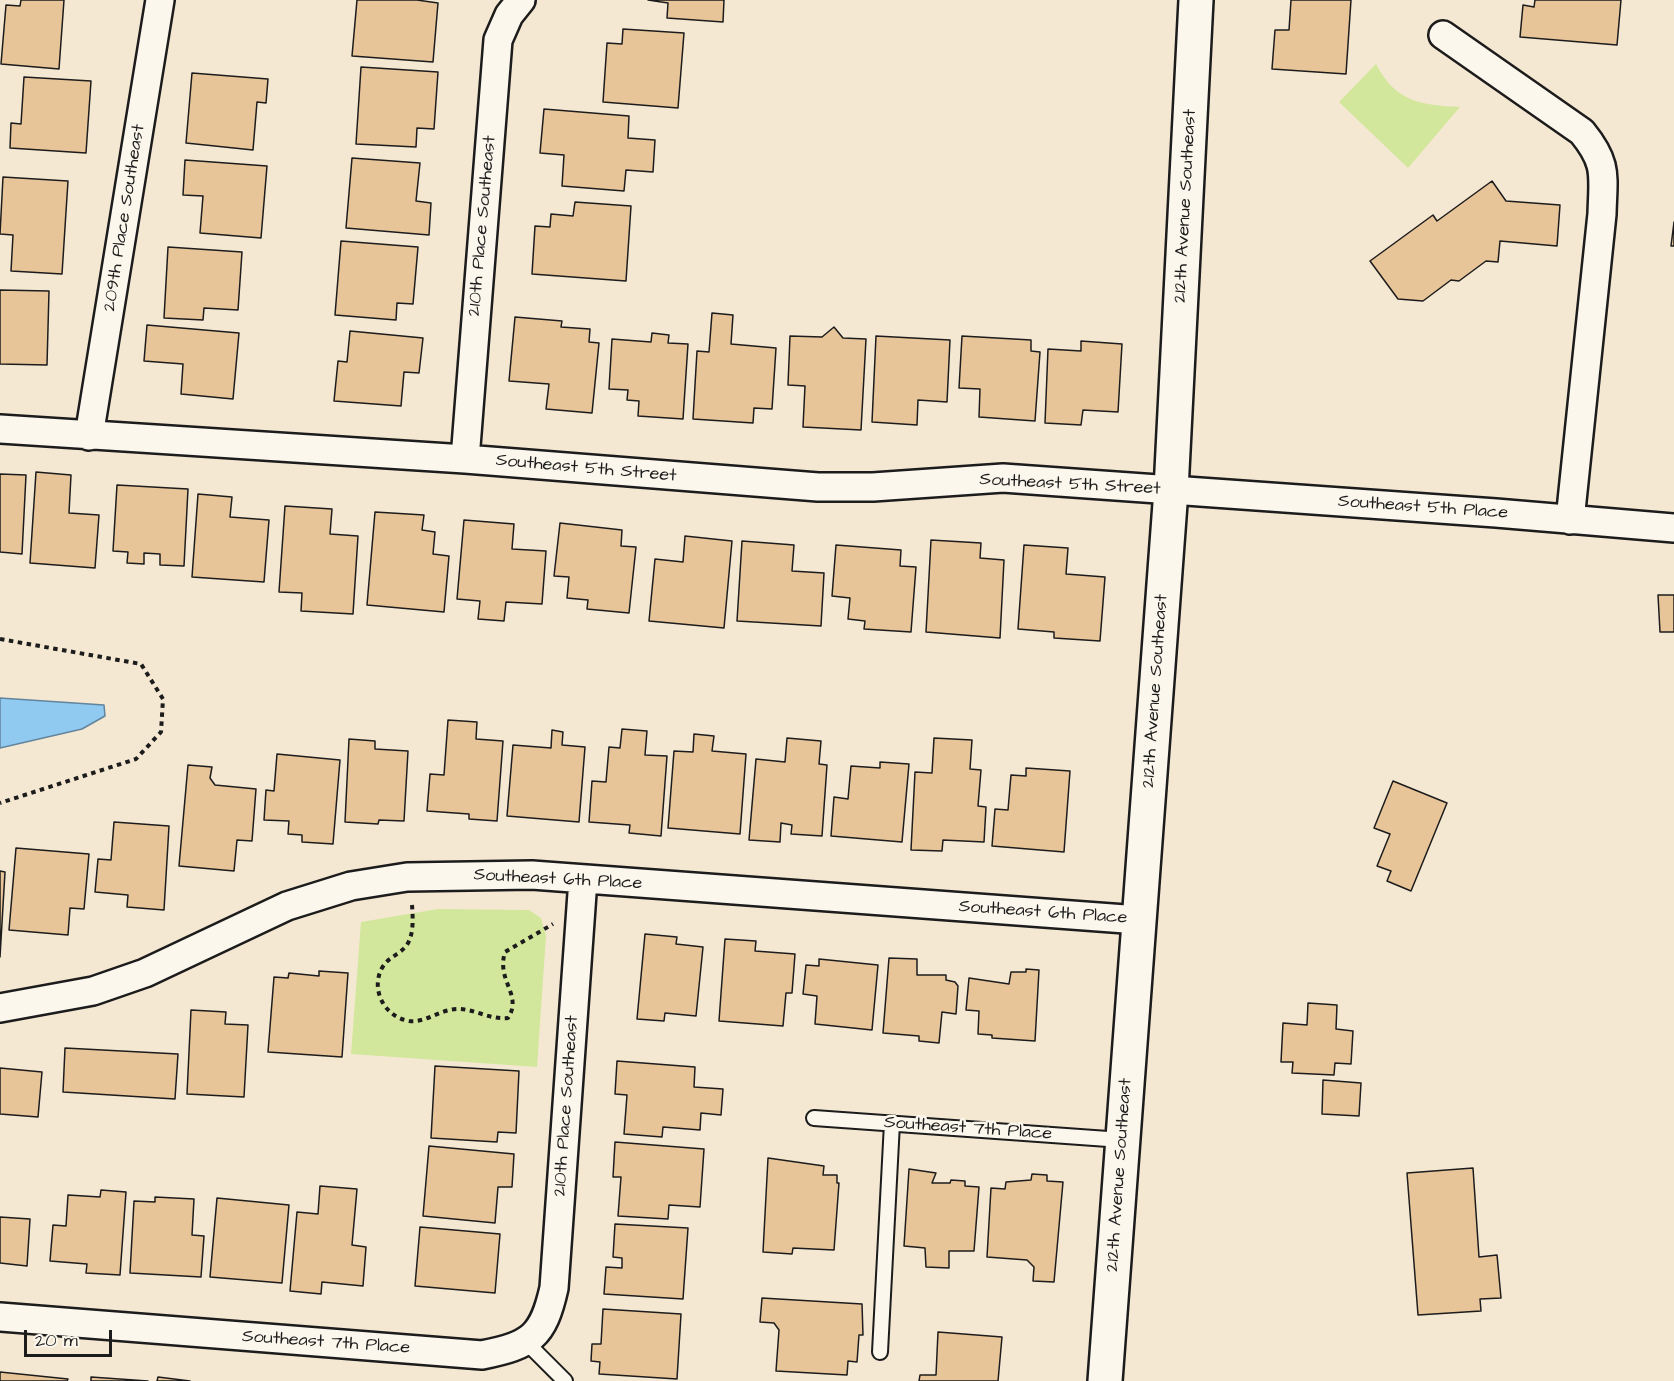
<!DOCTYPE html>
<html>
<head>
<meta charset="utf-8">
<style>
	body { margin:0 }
	#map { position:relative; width:1674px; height:1381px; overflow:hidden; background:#f5e8d3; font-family:"Architects Daughter",sans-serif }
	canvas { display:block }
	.scale { position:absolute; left:24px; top:1330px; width:88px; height:27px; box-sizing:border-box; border:3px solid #1c1c1c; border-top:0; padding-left:8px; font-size:18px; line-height:21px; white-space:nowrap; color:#1c1c1c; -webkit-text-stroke:4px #fbf7ec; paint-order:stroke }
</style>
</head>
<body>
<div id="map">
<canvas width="1674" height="1381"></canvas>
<div class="scale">20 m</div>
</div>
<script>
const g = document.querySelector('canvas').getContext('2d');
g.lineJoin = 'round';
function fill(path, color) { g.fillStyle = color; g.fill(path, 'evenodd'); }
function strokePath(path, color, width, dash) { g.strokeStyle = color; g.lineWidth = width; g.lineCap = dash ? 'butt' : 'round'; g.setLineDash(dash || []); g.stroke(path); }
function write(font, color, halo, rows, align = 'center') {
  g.font = font + ' "Architects Daughter",sans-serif'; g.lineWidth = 5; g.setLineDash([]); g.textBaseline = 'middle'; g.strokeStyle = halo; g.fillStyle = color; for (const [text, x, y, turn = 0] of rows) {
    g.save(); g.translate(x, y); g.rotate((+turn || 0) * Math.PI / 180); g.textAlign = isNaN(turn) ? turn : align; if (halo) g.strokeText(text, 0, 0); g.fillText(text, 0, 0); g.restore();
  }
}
fill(new Path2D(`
	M1376,64C1396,102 1420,105 1460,107L1408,168L1339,102Z
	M438,909L529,910L541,918L546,936L537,1067L351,1054L361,922Z`), '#d2e79b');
const water = new Path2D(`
	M0,698L104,705L105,716L82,729L0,748Z`);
fill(water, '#91caf1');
strokePath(water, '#62849c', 1.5);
const building = new Path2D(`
	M21,0H64L59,69L1,64L6,5L20,6Z
	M357,0H417L438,3L433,62L352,56Z
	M648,0H724L723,22L667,18L668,3Z
	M1291,0H1351L1346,74L1272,69L1275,30H1289Z
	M1535,0H1621L1617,45L1520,37L1523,5L1534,7Z
	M623,29L684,33L678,108L603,102L607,43L622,44Z
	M361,67L438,72L434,129L417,128L416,147L356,144Z
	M192,73L268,79L266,103L257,102L253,150L186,143Z
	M24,77L91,81L86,153L10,148L11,123L21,124Z
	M544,109L629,116L628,138L655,140L653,172L626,170L624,191L562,186L564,155L540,153Z
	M352,158L420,163L416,201L431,203L429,235L346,228Z
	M185,160L267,166L261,238L200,233L203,196L183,195Z
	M3,177L68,181L62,274L11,271L13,235L0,234Z
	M1492,181L1506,201L1560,205L1557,246L1500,241L1498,262L1486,261L1459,281L1451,280L1423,301L1398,299L1370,261L1433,215L1437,221Z
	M575,202L631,206L626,281L532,274L535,226L550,227L551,214L573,216Z
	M1674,222V246H1671Z
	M341,241L418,247L413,304L397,303L396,320L335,315Z
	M168,247L242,252L238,310L204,308L203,320L164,318Z
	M0,290L49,291L47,365L0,364Z
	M712,313L733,315L731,344L776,348L772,409L754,408L753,423L693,419L697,351L709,352Z
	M515,317L562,321L561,327L590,329L589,342L599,343L592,413L546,409L549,384L509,381Z
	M147,325L239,333L233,399L181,394L183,364L144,361Z
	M834,327L843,338L866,339L861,430L803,427L805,386L788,385L790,336L822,337Z
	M350,331L423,338L419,373L404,372L401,406L334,401L338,361L347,362Z
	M652,333L669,335L668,343L688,344L683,419L638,416L639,401L627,400L628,390L609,389L612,339L651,342Z
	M876,336L950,340L947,402L918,400L917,425L872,422Z
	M962,336L1031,340V351L1040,352L1035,421L979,417L980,389L959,388Z
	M1081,341L1122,344L1118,412L1083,410L1081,425L1045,423L1048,349L1081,351Z
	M36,472L71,475L69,513L99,515L95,568L30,563Z
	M0,474L26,475L22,554L0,552Z
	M117,485L188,489L184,566L160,565V554L144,553V564L127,563L128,552L113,551Z
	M198,494L232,497L230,517L269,520L264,582L192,577Z
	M285,506L332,509L330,534L358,536L353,614L301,611L302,593L279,592Z
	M375,512L424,515L422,530L435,532L433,554L449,556L444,612L367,605Z
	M464,520L514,524L512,549L546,551L542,604L506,602L504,621L478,619L480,601L457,599Z
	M560,523L622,530L621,546L636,547L629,613L587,609L588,600L567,598L569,577L554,576Z
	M685,536L732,541L724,628L649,621L655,559L683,562Z
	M931,540L981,543L980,558L1004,560L1000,638L926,632Z
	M742,541L794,545L792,571L824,573L821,626L737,621Z
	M836,545L901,550L900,566L916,567L911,632L864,629L865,621L848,619L850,598L832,596Z
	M1024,545L1068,548L1066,574L1105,577L1100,641L1054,638V632L1018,629Z
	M1658,595H1674V632H1660Z
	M448,720L477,722L476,739L503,741L497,821L469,819V814L427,811L430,774L444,775Z
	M622,729L647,731L645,755L667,756L661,836L629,833L630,825L589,822L592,781L606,782L609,747L620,748Z
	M552,730L563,732L562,745L585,747L579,822L507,816L513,745L551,748Z
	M694,734L714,736L712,751L746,754L740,834L668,828L674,751L693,752Z
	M787,738L821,741L819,764L827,765L822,836L791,834L792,825L781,823L780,842L749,840L756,759L785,762Z
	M934,738L972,740L970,769L981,770L978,806L986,807L984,842L943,840L942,851L911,850L915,772L932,773Z
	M349,739L375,741V749L408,751L404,821L379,820L378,824L345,822Z
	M277,754L340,760L333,844L302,842V835L288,834L289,821L264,820L266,790L274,791Z
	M880,762L909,764L902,842L831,836L834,797L848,799L851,766L880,768Z
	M188,765L212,767L210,778L215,785L256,789L252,841L237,840L234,871L179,866Z
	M1026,768L1070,771L1064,852L992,846L995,809L1008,810L1011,775L1026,776Z
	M1393,781L1447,803L1411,891L1387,881L1391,871L1377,866L1390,834L1374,828Z
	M114,822L169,826L164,910L127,907L128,895L95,892L98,859L111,860Z
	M16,848L89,854L84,909L70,908L68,935L9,930Z
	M0,871L5,872L0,957Z
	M645,934L677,937L676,944L703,947L696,1016L665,1013L664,1021L637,1019Z
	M725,939L756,941L755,951L795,954L792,993H786L783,1026L719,1021Z
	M889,958L917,959V975H946V980L955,982L958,986L956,1014L942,1012L939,1043L919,1041V1036L883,1033Z
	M819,959L878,965L872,1030L815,1024L817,996L803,994L806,965L819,966Z
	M1026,969L1039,970L1035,1041L992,1038V1035L978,1034L979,1011L966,1010L969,978L1009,984L1011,972H1026Z
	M319,971L348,973L342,1057L268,1052L274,977L288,978L289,973L319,976Z
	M1308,1003L1337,1005L1336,1029L1353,1031L1351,1064L1335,1063L1334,1075L1292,1073L1293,1062H1281L1283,1023L1307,1025Z
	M191,1010L226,1012L225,1024L248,1025L244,1097L187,1094Z
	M65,1048L178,1054L175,1099L63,1092Z
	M617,1061L695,1067L694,1087L723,1089L721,1115L701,1113L700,1130L663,1127L662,1137L624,1134L627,1095L615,1094Z
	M435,1066L519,1071L516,1133L498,1132L497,1142L431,1138Z
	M0,1068L42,1072L38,1117L0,1114Z
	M1323,1080L1361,1083L1359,1116L1322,1114Z
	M615,1142L704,1149L700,1207L669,1205L668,1219L618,1216L621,1177H613Z
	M429,1146L514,1154L512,1187H498L495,1223L423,1216Z
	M768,1158L824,1166L823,1175H837V1183H839L834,1250L793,1248L792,1254L763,1252Z
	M1473,1168L1479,1257L1497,1255L1501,1298L1480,1299L1481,1311L1418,1315L1407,1173Z
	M909,1169L936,1173L932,1183H950L951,1180L965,1181V1186L979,1187L974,1251H949V1268L926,1267L925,1248L904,1246Z
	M1032,1174L1047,1175V1181L1063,1182L1054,1282L1033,1281L1034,1267L1027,1260L987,1257L991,1188L1005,1189L1006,1182L1031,1180Z
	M320,1186L357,1189L352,1245L366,1247L363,1286L322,1282L321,1294L290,1291L297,1212L318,1214Z
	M101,1190L126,1192L120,1275L86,1273L87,1264L50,1261L53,1225L66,1226L68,1195L100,1197Z
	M155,1197L194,1199L192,1235L204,1236L201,1277L130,1273L134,1201L155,1202Z
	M217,1198L289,1205L282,1283L210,1277Z
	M0,1217L30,1219L27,1266L0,1263Z
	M615,1224L688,1228L683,1299L604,1294L606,1267L622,1268V1258L613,1257Z
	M420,1227L500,1234L495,1293L415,1286Z
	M762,1298L862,1304L863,1335H859L857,1362L848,1361L847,1375L776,1371L779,1330L774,1323L760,1322Z
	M603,1309L681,1314L677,1379L599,1374L600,1362L591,1361L592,1344H601Z
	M938,1332L1002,1337L998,1381H919L920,1375H936Z
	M0,1372L68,1379L67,1381H0Z
	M91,1377L148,1381H91Z
	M158,1377L190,1381H157Z`);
fill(building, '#e8c599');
strokePath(building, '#1c1c1c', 1.5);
const lane = new Path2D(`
	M814,1118L1122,1140
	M526,1342L565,1381
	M880,1352L892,1123`);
const street = new Path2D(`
	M1443,35L1582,132C1608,164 1603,175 1602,214L1570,520
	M0,429L465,459L818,487H873L1003,478L1496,513L1674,528
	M89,436L160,0
	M465,459L498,40L509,15L521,0
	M0,1008L93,991L145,973L287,906L351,886L407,877L532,875L1139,920
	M0,1317L482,1355C531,1345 543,1337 554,1288L583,879`);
const secondary = new Path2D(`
	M1105,1381L1171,490L1196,0`);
strokePath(lane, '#1c1c1c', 18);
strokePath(street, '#1c1c1c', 32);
strokePath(secondary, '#1c1c1c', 38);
strokePath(new Path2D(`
	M0,639L141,664L163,699L161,732L136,759L0,803
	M412,905C413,918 414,936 406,946C399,955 388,957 382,968C370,990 385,1017 409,1021C426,1023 440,1009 458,1009C475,1009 490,1020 508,1018C523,995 496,981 505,952L553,924`), '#1c1c1c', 4, [4.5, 4.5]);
strokePath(lane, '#fbf7ec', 14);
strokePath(street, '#fbf7ec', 27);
strokePath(secondary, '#fbf7ec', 33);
write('18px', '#1c1c1c', '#fbf7ec', [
	["212th Avenue Southeast",1186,206,-87],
	["209th Place Southeast",125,218,-81],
	["210th Place Southeast",483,226,-85],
	["Southeast 5th Street",586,469,5],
	["Southeast 5th Street",1070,485,3],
	["Southeast 5th Place",1423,508,4],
	["212th Avenue Southeast",1156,691,-86],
	["Southeast 6th Place",558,880,3],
	["Southeast 6th Place",1043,913,4],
	["210th Place Southeast",567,1106,-86],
	["Southeast 7th Place",968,1129,4],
	["212th Avenue Southeast",1120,1175,-86],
	["Southeast 7th Place",326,1343,4]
]);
</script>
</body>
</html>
